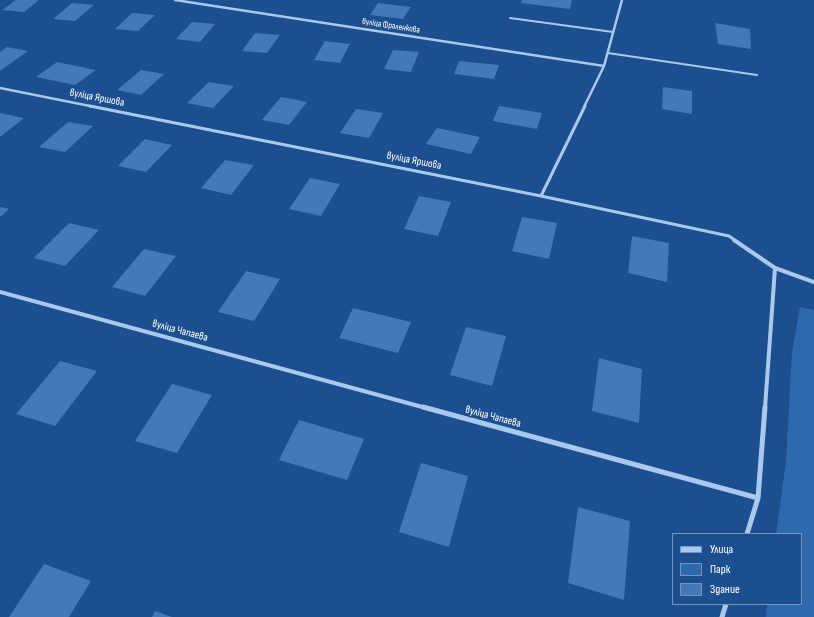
<!DOCTYPE html>
<html>
<head>
<meta charset="utf-8">
<style>
	body { margin:0 }
	#map { position:relative; width:814px; height:617px; overflow:hidden; background:#1b4f8f; font-family:"Sofia Sans Condensed",sans-serif }
	canvas { display:block }
	.legend { position:absolute; left:672px; top:533px; width:130px; height:72px; box-sizing:border-box; background:#1b4f8f; border:1px solid #7695bc; margin:0; padding:5px 7px; list-style:none; font-size:12px; color:#fff }
	.legend li { display:flex; align-items:center; gap:8px; height:20px }
	.legend b { width:20px; border:1px solid #7695bc }
</style>
</head>
<body>
<div id="map">
<canvas width="814" height="617"></canvas>
<ul class="legend">
<li><b style="height:5px;background:#a9c9ee"></b>Улица</li>
<li><b style="height:11px;background:#2e69ad"></b>Парк</li>
<li><b style="height:11px;background:#4478b7"></b>Здание</li>
</ul>
</div>
<script>
const g = document.querySelector('canvas').getContext('2d');
g.lineJoin = 'round';
function fill(path, color) { g.fillStyle = color; g.fill(path, 'evenodd'); }
function strokePath(path, color, width, dash) { g.strokeStyle = color; g.lineWidth = width; g.lineCap = dash ? 'butt' : 'round'; g.setLineDash(dash || []); g.stroke(path); }
function write(font, color, halo, rows, align = 'center') {
  g.font = font + ' "Sofia Sans Condensed",sans-serif'; g.lineWidth = 3; g.setLineDash([]); g.textBaseline = 'middle'; g.strokeStyle = halo; g.fillStyle = color; for (const [text, x, y, turn = 0] of rows) {
    g.save(); g.translate(x, y); g.rotate((+turn || 0) * Math.PI / 180); g.textAlign = isNaN(turn) ? turn : align; if (halo) g.strokeText(text, 0, 0); g.fillText(text, 0, 0); g.restore();
  }
}
fill(new Path2D(`
	M800,307L814,310V617H766L767,604H801V534H776L786,461L792,352Z`), '#2e69ad');
fill(new Path2D(`
	M16,0H39L24,12L2,10Z
	M522,0H572L570,9L521,3Z
	M72,3L94,5L75,21L53,19Z
	M378,3L411,7L403,19L370,15Z
	M132,13L155,15L138,31L115,29Z
	M192,22L215,24L200,42L176,39Z
	M715,23L750,29L751,49L718,44Z
	M255,33L280,35L267,53L242,51Z
	M325,41L350,44L340,63L314,60Z
	M7,47L28,51L0,71V52Z
	M393,50L419,52L411,72L384,69Z
	M459,61L499,65L494,79L454,74Z
	M57,62L96,70L75,85L36,77Z
	M141,70L164,74L141,95L117,90Z
	M209,82L234,86L213,108L187,103Z
	M663,87L692,91V114L662,109Z
	M281,97L307,102L289,125L262,120Z
	M499,106L542,113L537,129L493,121Z
	M356,109L383,113L369,138L340,133Z
	M0,113L24,118L0,137Z
	M68,122L93,126L65,152L39,147Z
	M437,128L480,137L471,154L426,144Z
	M145,139L172,145L146,172L118,166Z
	M225,160L254,165L231,195L201,188Z
	M310,178L340,184L321,216L289,209Z
	M419,196L451,202L438,236L404,229Z
	M0,207L9,209L0,217Z
	M522,217L557,223L549,259L512,251Z
	M69,223L99,230L65,266L34,258Z
	M632,236L669,243L667,282L628,273Z
	M144,249L176,256L145,296L112,287Z
	M246,271L280,279L254,321L218,312Z
	M353,308L411,322L398,353L339,338Z
	M466,327L506,336L492,386L450,375Z
	M599,358L642,369L639,423L592,411Z
	M60,361L97,371L55,426L16,414Z
	M172,384L212,395L177,453L135,441Z
	M299,420L364,439L347,480L279,460Z
	M421,463L468,476L449,547L399,532Z
	M578,507L630,521L624,600L568,583Z
	M44,564L91,581L69,617H9Z
	M155,611L172,617H152Z`), '#4478b7');
strokePath(new Path2D(`
	M510,18L613,32
	M608,53L757,75`), '#a9c9ee', 2);
strokePath(new Path2D(`
	M175,0L604,66
	M0,88L95,107
	M584,107L604,66L622,0`), '#a9c9ee', 2.5);
strokePath(new Path2D(`
	M90,106L541,196L729,236L736,241
	M541,196L585,106`), '#a9c9ee', 3);
strokePath(new Path2D(`
	M734,240L775,268L814,282
	M0,292L426,408
	M765,408L775,268`), '#a9c9ee', 4);
strokePath(new Path2D(`
	M423,407L758,498L765,407
	M747,534L758,498
	M722,617L726,604`), '#a9c9ee', 5);
write('9px', '#fff', '#1b4f8f', [
	["вуліца Фраленкова",391,26,9]
]);
write('11px', '#fff', '#1b4f8f', [
	["вуліца Яршова",97,98,11],
	["вуліца Яршова",414,161,11],
	["вуліца Чапаева",180,331,15],
	["вуліца Чапаева",493,417,15]
]);
</script>
</body>
</html>
